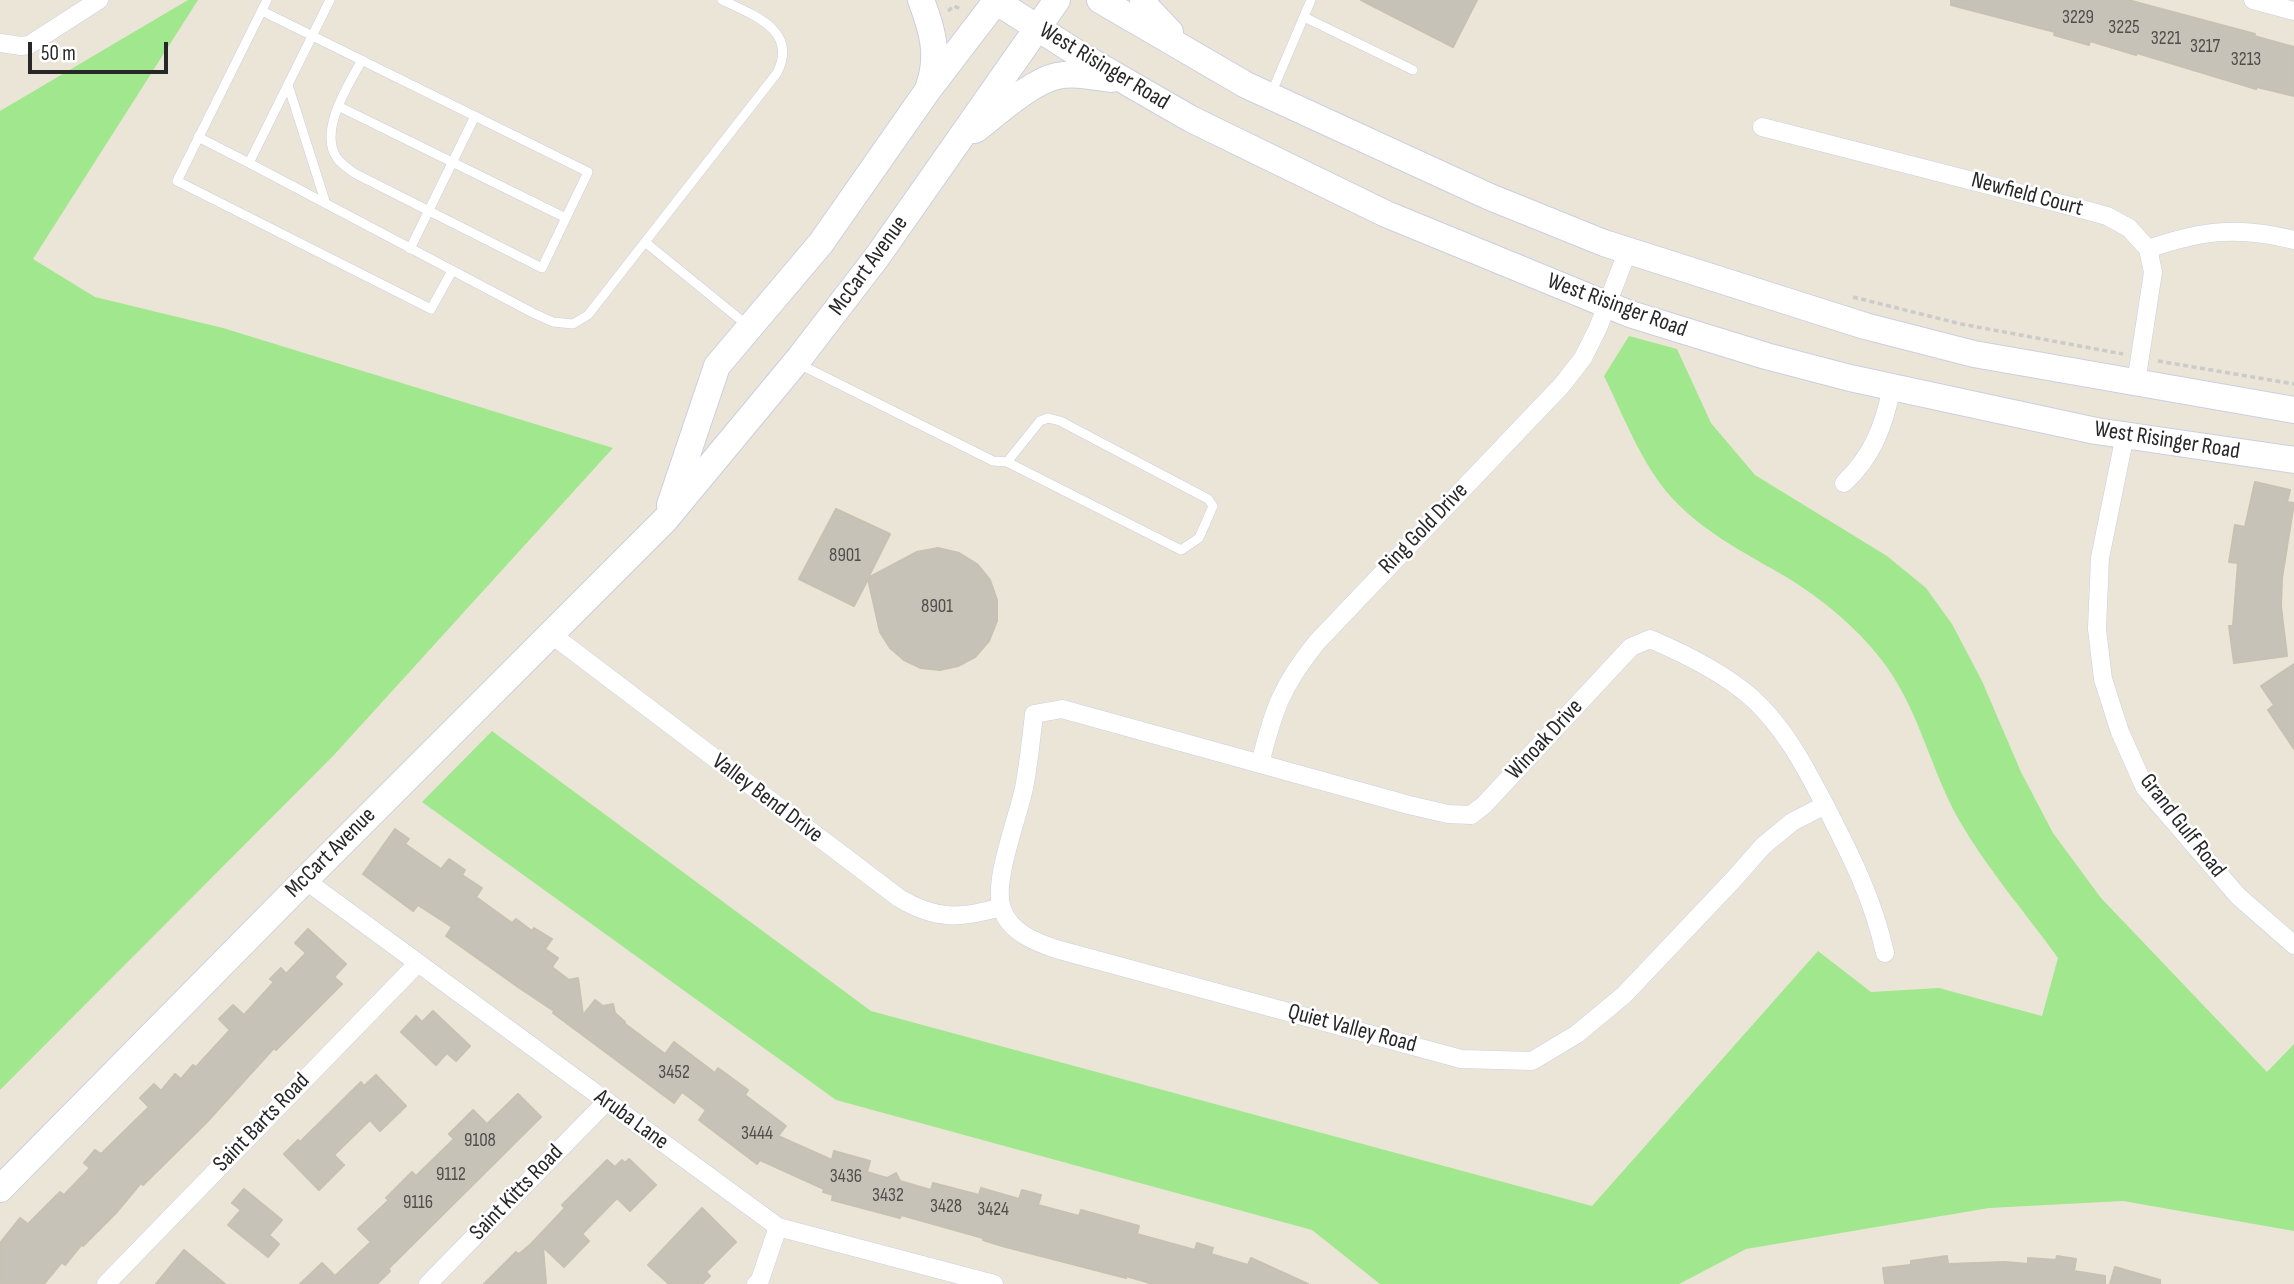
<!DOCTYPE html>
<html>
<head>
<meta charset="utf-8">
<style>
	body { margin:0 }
	#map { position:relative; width:2294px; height:1284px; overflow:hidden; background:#ebe5d7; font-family:"Sofia Sans Condensed",sans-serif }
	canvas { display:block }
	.scale { position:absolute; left:28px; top:42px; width:140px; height:32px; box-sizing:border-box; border:4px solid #272727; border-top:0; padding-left:9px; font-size:21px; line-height:24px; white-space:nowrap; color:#272727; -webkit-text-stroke:5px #fff; paint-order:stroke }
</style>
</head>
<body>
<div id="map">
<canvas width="2294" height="1284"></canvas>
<div class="scale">50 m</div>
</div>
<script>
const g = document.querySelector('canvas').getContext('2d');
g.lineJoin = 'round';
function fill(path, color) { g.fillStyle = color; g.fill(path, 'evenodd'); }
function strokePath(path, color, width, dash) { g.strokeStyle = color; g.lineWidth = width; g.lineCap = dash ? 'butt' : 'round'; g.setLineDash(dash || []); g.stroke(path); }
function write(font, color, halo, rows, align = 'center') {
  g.font = font + ' "Sofia Sans Condensed",sans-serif'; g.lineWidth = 5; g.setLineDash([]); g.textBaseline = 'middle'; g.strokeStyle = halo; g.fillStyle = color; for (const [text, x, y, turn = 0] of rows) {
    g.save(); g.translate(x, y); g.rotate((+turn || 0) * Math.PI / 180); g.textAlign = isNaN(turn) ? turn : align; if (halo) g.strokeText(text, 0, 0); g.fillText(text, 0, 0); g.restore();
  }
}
fill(new Path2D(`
	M188,0H198L33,259L95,297L223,328L613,448L334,755L0,1090V111Z
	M1629,336L1677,349L1711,423L1755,475L1887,556L1926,588L1952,624L1982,681L2021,772L2053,833L2101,898L2267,1072L2294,1044V1231L2123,1201L1989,1208L1746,1249L1679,1284H1380L1312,1230L836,1100L422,802L492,731L871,1011L1592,1206L1818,951L1871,992L1939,988L2042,1016L2058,958C2025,912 1987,869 1959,820C1929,767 1919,707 1880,658C1855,626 1823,600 1788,578C1747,554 1704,533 1671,497C1641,463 1624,417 1604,376Z`), '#a1e78e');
const building = new Path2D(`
	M1361,0H1477L1453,47Z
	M1951,0H2128L2255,34L2254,36L2294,47V96L2257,87L2256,89L2137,53L2136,55L2090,41L2089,45L2054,35L2055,32L1951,5Z
	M2255,482L2290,490L2287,502L2294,503L2282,578L2281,606L2287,656L2234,663L2229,626H2233L2238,563L2229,562L2235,525L2245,527Z
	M836,509L890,534L868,578L917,552L938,548L959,553L977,564L990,580L997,600V621L989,641L975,657L958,666L940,670L921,668L904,660L890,648L880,632L868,579L854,606L799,579Z
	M2294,664V749L2268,710L2274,705L2261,686Z
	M395,829L409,839L405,844L441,869L449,859L465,870L462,875L482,888L476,897L512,923L516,919L532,931L534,928L552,939L545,949L558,958L552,967L569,980L578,978L583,1015L595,1000L603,1006L613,1004L615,1013L625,1022L624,1023L665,1054L674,1042L715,1073L718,1068L748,1090L745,1095L786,1126L778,1136L832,1160L834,1151L870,1161L867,1172L887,1178L896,1173L900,1181L931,1190L933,1183L979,1195L981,1188L1019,1199L1022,1190L1041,1195L1038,1205L1079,1216L1081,1210L1139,1226L1137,1234L1195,1250L1197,1243L1213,1248L1211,1254L1248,1265L1251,1258L1308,1284H1153L1126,1276V1278L1002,1246L983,1240V1238L901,1215L900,1218L832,1200L833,1195L823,1192L824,1189L760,1160L757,1164L699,1120L706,1110L682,1092L674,1103L553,1013L554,1011L518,987L446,936L452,927L418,905L413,911L363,874Z
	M308,929L346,964L334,977L342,984L276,1050L274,1048L206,1123L143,1185L141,1183L115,1214L83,1246L82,1244L65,1265L62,1262L44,1284H0V1243L20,1218L28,1224L60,1192L64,1195L90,1168L84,1163L95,1150L101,1154L149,1107L140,1098L154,1084L161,1091L175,1074L181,1079L193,1065L196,1067L230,1030L219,1019L233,1005L244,1015L274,982L270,979L281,968L286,974L306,953L295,943Z
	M433,1011L470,1046L456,1061L447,1053L436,1065L401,1032L416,1016L422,1022Z
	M376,1075L406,1106L380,1131L370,1120L334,1155L344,1165L319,1190L284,1154L298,1140L300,1142L361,1082L364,1086Z
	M518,1094L541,1117L388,1269L390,1271L377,1284H300L322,1263L335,1276L371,1242L358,1229L389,1200L386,1198L412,1172L416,1176L454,1139L449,1134L473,1110L487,1124Z
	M629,1159L656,1185L630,1211L617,1198L582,1234L589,1241L564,1267L543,1247L546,1283L484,1284L516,1252L519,1254L531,1244L565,1208L562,1205L607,1160L615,1167L622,1160L625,1163Z
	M244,1189L282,1220L269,1235L279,1244L268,1257L228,1225L241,1210L232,1203Z
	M702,1208L736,1242L706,1272L710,1276L702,1284H669L648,1265Z
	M184,1250L225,1284H156Z
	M1947,1256L1948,1264L2005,1262L2028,1264V1258L2056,1260L2057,1256L2076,1259L2074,1271L2105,1276V1284H1885L1883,1268L1911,1265V1261Z
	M2115,1267L2160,1280V1284H2110Z`);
fill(building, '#c6c2b7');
strokePath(building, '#c6c1b1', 2);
const lane = new Path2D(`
	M267,0L177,181L431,309L452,271
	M330,0L249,163L533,313L553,322L573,324L588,315L777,73C799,30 753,15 722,0
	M262,11L588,172L542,268L354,173C349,169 341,164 337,158C318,131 349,84 362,60
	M1304,17L1413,70
	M288,85L326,204
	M1271,94L1311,0
	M338,106L566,218
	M198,137L249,163
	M645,242L747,325
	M410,249L475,116
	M797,363L993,461L1007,462L1040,421L1048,418L1060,421L1208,499L1213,506L1199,538L1181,550L1007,462`);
const street = new Path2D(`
	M2253,0L2294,11
	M0,43L21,46L29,45L99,0
	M1762,127L2074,207L2107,216L2129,228L2148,249L2153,272L2136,383
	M2148,249C2202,230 2239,226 2294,240
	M2125,435L2100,558L2097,629L2103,679L2120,732L2145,788L2238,896L2294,945
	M1844,483C1873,456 1884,425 1892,387
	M551,634L899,898C936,920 961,919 1001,907
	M1260,764C1273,711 1282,685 1317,642L1562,385L1583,358L1598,328L1628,250
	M1825,805L1792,822L1763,846L1733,880L1624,995L1577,1034L1532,1061L1461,1059L1056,949C1035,942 1010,932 1002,909C992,882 1018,818 1024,788C1029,763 1031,739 1034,714L1062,709L1409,805L1448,814L1471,815L1484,805L1631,647L1650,639C1683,653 1725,674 1752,698C1786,729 1806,769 1827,809C1852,858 1873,899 1885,953
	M305,880L778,1227L994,1284
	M106,1284L418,963
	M428,1284L607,1101
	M756,1284L760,1280L778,1227`);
const secondary = new Path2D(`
	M921,0C932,29 940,55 929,86
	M994,0L1080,55L1191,119L1386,214L1630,314L1766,356L1850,378L2096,431L2294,460
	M1100,0L1246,85L1490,197L1604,243L1865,326L1974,354L2294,410
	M1143,0L1148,9L1170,32
	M975,130C996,114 1032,81 1057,76C1075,72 1094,77 1112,79
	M670,505L717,366L821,243L928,90L997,0
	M0,1189L305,880L665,520L801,356L877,257L1057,0`);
strokePath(lane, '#cccee2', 10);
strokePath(street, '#cccee2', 19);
strokePath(secondary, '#cccee2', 28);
strokePath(new Path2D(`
	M948,11L954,6L961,9
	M1853,297L1961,324L2123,354
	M2158,361L2294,384`), '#cbcbcb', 3.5, [5, 3.5]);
strokePath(lane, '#fff', 9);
strokePath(street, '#fff', 18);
strokePath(secondary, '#fff', 26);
write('19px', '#4f4e4b', null, [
	["3229",2078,18],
	["3225",2124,28],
	["3221",2166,39],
	["3217",2205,47],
	["3213",2246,60],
	["8901",845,556],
	["8901",937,607],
	["3452",674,1073],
	["3444",757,1134],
	["9108",480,1141],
	["9112",451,1175],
	["3436",846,1177],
	["3432",888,1196],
	["9116",418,1203],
	["3428",946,1207],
	["3424",993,1210]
]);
write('23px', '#272727', '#fff', [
	["West Risinger Road",1104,67,31],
	["Newfield Court",2027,195,15],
	["McCart Avenue",869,266,-54],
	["West Risinger Road",1617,306,20],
	["West Risinger Road",2167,441,9],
	["Ring Gold Drive",1424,529,-46],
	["Winoak Drive",1545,740,-47],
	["Valley Bend Drive",767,799,37],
	["Grand Gulf Road",2182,826,52],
	["McCart Avenue",331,853,-45],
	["Quiet Valley Road",1352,1029,15],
	["Aruba Lane",631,1120,36],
	["Saint Barts Road",262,1123,-46],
	["Saint Kitts Road",517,1193,-46]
]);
</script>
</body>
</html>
